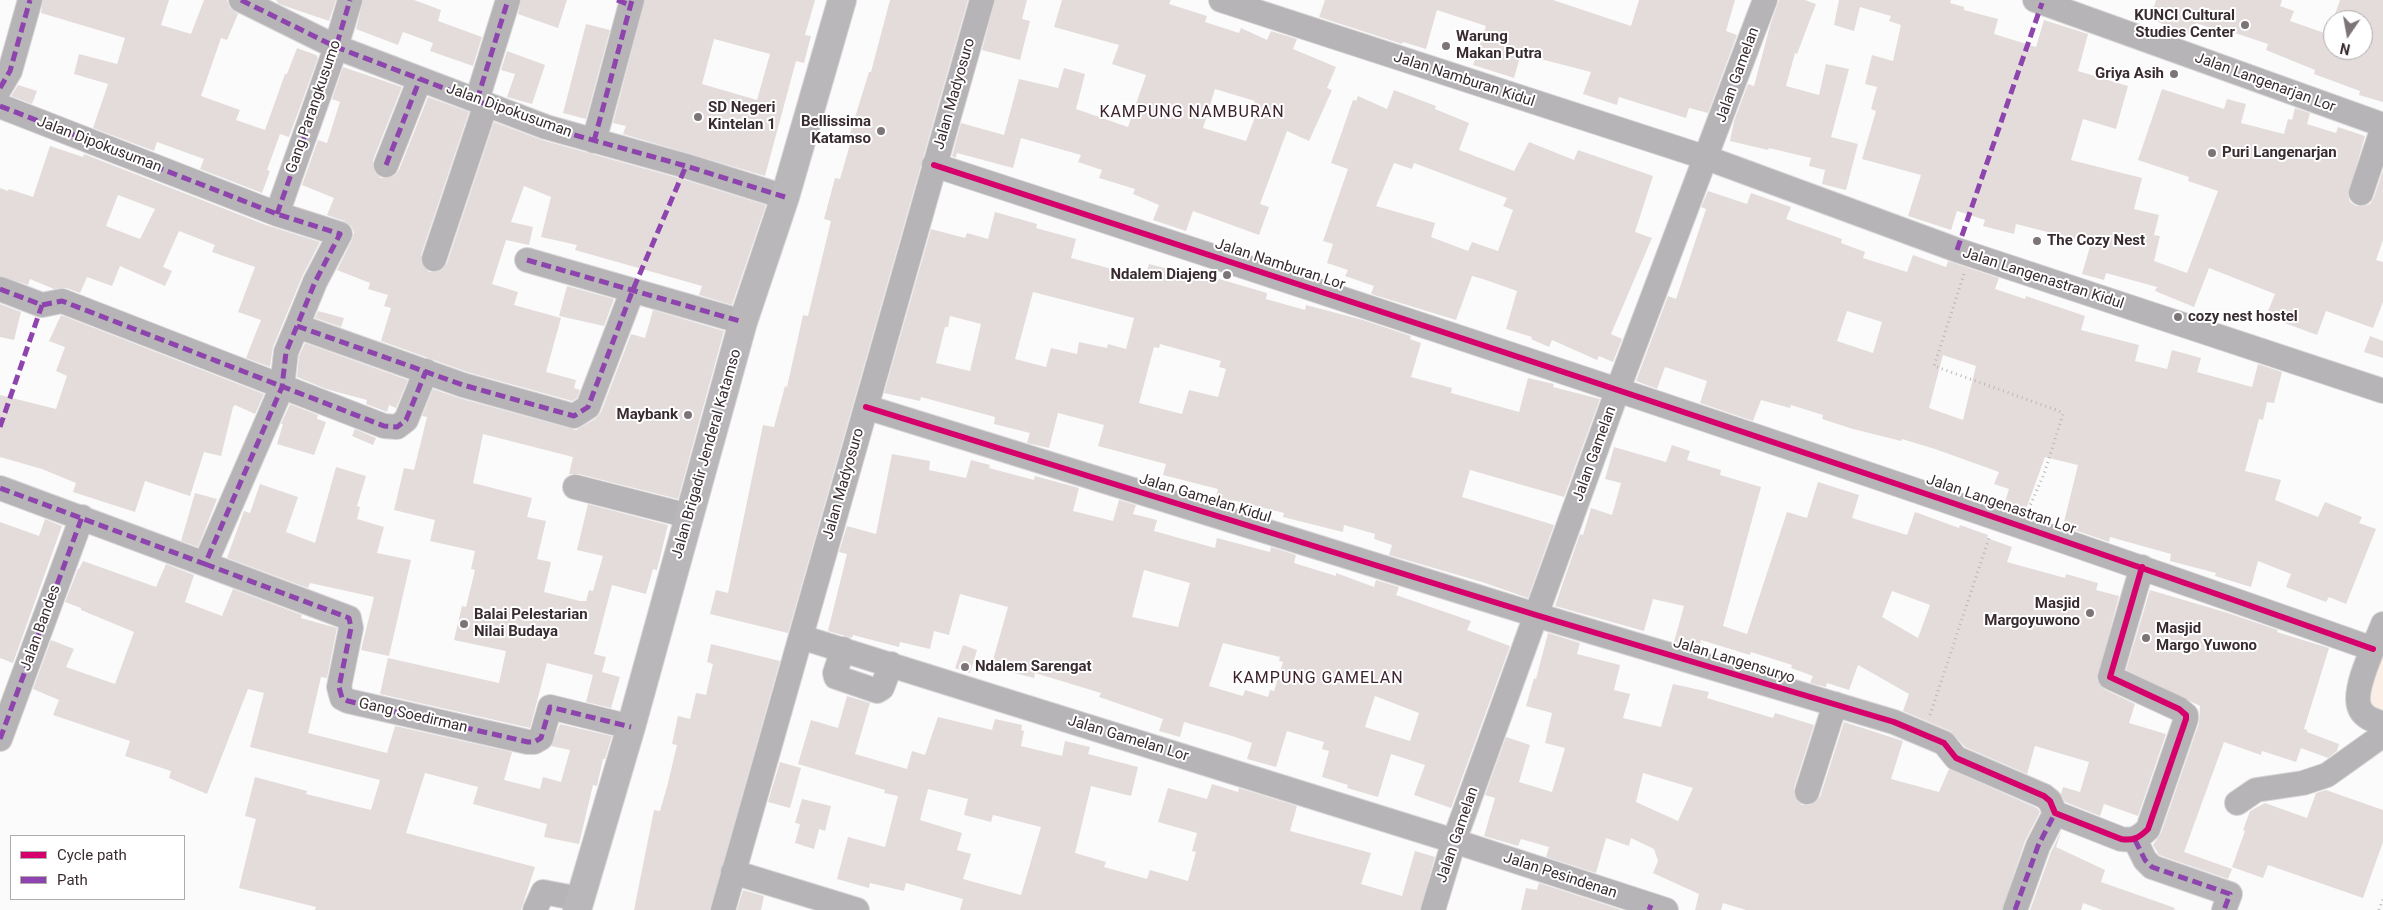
<!DOCTYPE html>
<html>
<head>
<meta charset="utf-8">
<style>
	body { margin:0 }
	#map { position:relative; width:2383px; height:910px; overflow:hidden; background:#fbfbfb; font-family:Roboto,sans-serif }
	canvas { display:block }
	.legend { position:absolute; left:10px; top:835px; width:175px; height:65px; box-sizing:border-box; background:#fff; border:1px solid #b0abac; margin:0; padding:6px 9px; list-style:none; font-size:15px; color:#392c30 }
	.legend li { display:flex; align-items:center; gap:10px; height:25px }
	.legend b { width:25px; border:1px solid #b0abac }
	.north { position:absolute; left:2323px; top:10px; width:50px; height:50px; box-sizing:border-box; background:#fff; border:1px solid #b0abac; border-radius:50%; rotate:192deg; font-size:14px; font-weight:700; line-height:20px; text-align:center; color:#392c30 }
	.north::after { content:''; display:block; margin:auto; width:18px; height:22px; background:#7d7477; clip-path:polygon(50% 0,100% 100%,50% 72%,0 100%) }
</style>
</head>
<body>
<div id="map">
<canvas width="2383" height="910"></canvas>
<ul class="legend">
<li><b style="height:6px;background:#d6006c"></b>Cycle path</li>
<li><b style="height:6px;background:#8e44ad"></b>Path</li>
</ul>
<div class="north">N</div>
</div>
<script>
const g = document.querySelector('canvas').getContext('2d');
g.lineJoin = 'round';
function fill(path, color) { g.fillStyle = color; g.fill(path, 'evenodd'); }
function strokePath(path, color, width, dash) { g.strokeStyle = color; g.lineWidth = width; g.lineCap = dash ? 'butt' : 'round'; g.setLineDash(dash || []); g.stroke(path); }
function write(font, color, halo, rows, align = 'center') {
  g.font = font + ' Roboto,sans-serif'; g.lineWidth = 4; g.setLineDash([]); g.textBaseline = 'middle'; g.strokeStyle = halo; g.fillStyle = color; for (const [text, x, y, turn = 0] of rows) {
    g.save(); g.translate(x, y); g.rotate((+turn || 0) * Math.PI / 180); g.textAlign = isNaN(turn) ? turn : align; if (halo) g.strokeText(text, 0, 0); g.fillText(text, 0, 0); g.restore();
  }
}
fill(new Path2D(`
	M2383,655V715L2370,704V687Z`), '#fbefe5');
fill(new Path2D(`
	M43,0H169L161,25L191,34L204,0H227L230,8L238,14L227,40L221,38L201,96L240,110L236,120L265,130L285,74H287L297,48L316,55L318,58L289,137L280,134L267,170L270,171L262,193L200,169L204,159L157,142L154,151L93,128L108,84L74,74L79,54L117,64L125,38L41,13Z
	M276,0H336L329,21L279,4Z
	M363,0H414L441,10L438,21L482,37L473,66L430,51L433,43L403,32L398,45L356,29Z
	M521,0H567L558,28L518,14Z
	M645,0H815L805,35L811,36L804,63L796,61L765,176L623,134L626,126L613,123ZM714,39L770,54L757,100L702,84Z
	M890,0H968L788,633L710,614L716,590L728,593L763,425L774,427L785,386L787,387L803,315L808,316L831,221L824,219L835,178L840,179L851,141L848,140L869,72H871Z
	M995,0H1027L1022,19L1030,21L1020,60L982,50Z
	M1062,0H1171L1169,4L1207,16L1205,22L1239,33L1241,28L1267,40L1271,31L1297,39L1293,49L1336,67L1327,88L1332,90L1309,141L1287,131L1260,204L1269,207L1259,235L1193,211L1186,231L1153,220L1159,205L1133,194L1135,189L1099,178L1102,170L1078,162L1081,155L1021,138L1013,168L957,153L956,158L952,156L961,123L1004,135L1019,79L1058,88L1064,68L1085,74L1076,109L1128,127L1146,75L1112,64L1119,45L1054,27ZM1215,89L1255,101L1253,107L1258,109L1246,141L1203,128Z
	M1325,0H1553L1631,26L1639,0H1735L1726,31L1737,35L1708,113L1689,108L1686,118L1619,97L1617,105L1583,94L1591,72L1521,54L1514,78L1473,65L1486,26L1437,10L1426,49L1403,42L1402,44L1319,17Z
	M1779,0H1805L1816,4L1797,54L1795,53L1786,86L1819,95L1826,64L1849,69L1831,137L1858,144L1846,190L1822,184L1825,170L1809,166L1811,158L1769,148L1768,150L1730,141L1734,121L1748,84L1754,86L1770,26Z
	M1839,0H1951L1950,3L1964,7V10L1998,19L1994,34L2036,47L2044,20L2088,34L2078,71L2128,86L2116,129L2083,119L2071,160L2142,178L2134,209L2159,215L2154,235L2160,236L2154,261L2187,273L2218,191L2188,181L2189,177L2138,160L2162,89L2224,109L2227,99L2246,104L2241,123L2284,134L2288,119L2292,120L2295,108L2310,113L2307,124L2336,133L2338,127L2365,136L2348,195L2350,202L2356,206H2363L2370,204L2374,197L2383,170V240L2376,260L2383,262V302L2373,328L2326,311L2317,335L2266,316L2275,294L2209,268L2194,307L2155,291L2157,287L2106,273L2104,280L2082,274L2091,243L2016,224L2014,234L1983,226L1985,220L1957,211L1951,230L1908,216L1921,175L1862,159L1876,111L1871,109L1877,87L1865,84L1872,55L1893,61L1901,25L1889,21L1891,16L1860,7L1854,31L1834,25Z
	M2156,0H2282L2280,6L2294,11L2290,21L2333,36V50H2363V20H2333L2340,0H2383V102L2359,95L2360,91L2314,74L2315,70L2266,50L2268,44L2232,32L2231,35L2196,23L2192,35L2150,19Z
	M586,24L610,30L586,119L563,113Z
	M507,51L545,65L532,104L507,97L515,74L501,70Z
	M343,67L402,87L373,160L375,173L381,178L394,176L399,170L428,97L469,112L421,255V262L429,272H437L443,269L447,263L494,122L542,140L682,179L766,205L732,305L699,295L702,286L575,250L577,245L541,237L551,197L524,186L511,222L533,227L529,245L506,240L492,284L518,292L514,305L561,318L546,372L576,380L574,388L580,390L577,398L572,401L467,372L381,341L391,308L384,306L388,295L368,289L370,283L337,270L352,240L354,232L351,226L344,221L327,215L334,198L302,185L318,140L327,143L340,102L332,99Z
	M18,85L37,91L32,104L11,96Z
	M1394,90L1436,106L1435,109L1469,123L1459,150L1514,171L1529,142L1574,160L1578,150L1653,176L1635,232L1652,238L1611,334L1622,339L1613,362L1599,356L1597,360L1552,340L1549,347L1531,339L1532,337L1506,329L1517,291L1483,279L1472,276L1456,320L1371,294L1374,286L1345,276L1348,270L1327,263L1333,244L1323,241L1348,169L1331,163L1353,100L1356,101L1358,96L1387,109ZM1394,163L1412,169L1414,163L1507,198L1503,206L1513,210L1498,251L1472,242L1468,251L1431,237L1435,223L1376,206Z
	M50,146L83,157L84,154L266,225L320,242L302,277L273,347L270,367L246,358L261,320L238,312L255,267L212,252L215,245L179,231L163,267L172,271L165,286L120,266L112,286L87,277L80,293L66,288L54,289L30,279L28,285L0,276V188L8,191L9,189L33,197ZM118,195L155,209L140,239L106,226Z
	M1708,191L1747,204L1751,193L1791,207L1786,219L1842,239L1841,243L1865,252L1863,258L1907,272L1913,255L1946,267L1948,261L1999,278L1995,289L2025,299L2026,296L2085,316L2081,330L2139,345L2135,361L2167,369L2172,350L2201,358L2197,372L2252,387L2258,364L2282,372L2274,403L2267,402L2263,420L2259,419L2245,471L2281,480L2275,500L2318,517L2325,502L2362,517L2359,523L2376,529L2346,604L2329,597L2326,602L2286,587L2291,574L2258,561L2251,587L2215,576L2216,573L2170,561L2171,554L2110,537L2109,542L2063,526L2078,465L2045,457L2025,512L2004,505L2009,489L1994,484L1999,472L1935,449L1902,439L1901,441L1853,429L1822,419L1823,415L1791,405L1790,408L1761,400L1753,421L1700,403L1707,381L1665,367L1657,389L1636,381L1668,296L1676,299L1706,209L1701,207ZM1847,311L1882,322L1873,353L1837,341ZM1943,355L1976,366L1963,420L1929,408Z
	M995,212L1037,224L1036,228L1076,239L1071,258L1112,269L1111,272L1144,281L1149,264L1215,281L1216,278L1267,293L1266,299L1305,310L1306,305L1363,320L1411,336L1410,339L1421,343L1411,377L1452,388L1451,393L1519,412L1528,378L1554,384L1553,387L1600,399L1564,497L1470,470L1462,497L1554,525L1528,598L1482,582L1389,555L1392,545L1374,539L1375,534L1344,525L1343,532L1283,517L1284,513L1232,500L1231,505L1215,501L1218,489L1163,475L1166,464L1098,446L1104,425L1058,413L1049,448L1027,443L1030,433L994,424L995,417L921,397L920,401L884,393L931,229L965,238L967,233L988,239ZM1033,292L1134,318L1126,349L1108,344L1107,348L1079,342L1077,354L1051,348L1046,367L1015,359ZM950,316L981,324L970,371L936,363L945,327H948ZM1160,344L1221,361L1219,367L1226,369L1218,397L1189,390L1182,414L1139,403L1154,347L1159,348Z
	M567,286L614,299L604,326L559,316Z
	M0,304L21,312L14,340L0,337Z
	M653,310L724,331L678,499L578,474H569L573,457L483,434L473,483L532,498L527,517L546,521L537,559L551,562L544,592L580,601H586L589,590L593,591L603,556L577,550L588,504L668,525L657,570L653,569L646,594L612,585L594,654L606,657L602,672L620,677L611,708L586,702L593,675L547,663L530,728L380,694L388,658L499,683L506,651L454,640L462,606L466,607L475,570L471,569L475,551L430,541L435,520L394,510L404,468L414,470L427,417L422,416L433,389L459,398L576,430L595,419L601,412L631,334L645,338Z
	M318,311L344,318L341,327L315,318Z
	M61,315L264,394L255,414L235,405L233,407L221,456L204,452L190,496L145,481L135,512L73,492L76,483L42,469L0,457V395L56,409L67,376L56,371L65,347L49,341Z
	M2370,336L2383,341V358L2364,352Z
	M305,343L408,380L396,408L389,405L387,412L366,404L367,400L326,389L297,377L299,356Z
	M290,404L318,415L317,419L326,422L314,455L277,444L283,424H281Z
	M355,429L376,438L373,445L352,436Z
	M1672,445L1690,451L1687,460L1721,470L1720,475L1761,487L1723,626L1747,634L1787,512L1807,518L1818,482L1859,495L1852,518L1907,535L1915,512L1959,528L1960,525L1988,535L1987,538L2012,547L2007,562L2065,578L2066,574L2098,583L2096,590L2119,596L2097,680L2104,689L2135,704L2129,723L2166,734L2138,816L2104,804L2100,816L2065,802L2061,794L2063,787L2080,792L2089,762L2035,746L2027,774L1965,747L1950,731L1903,711L1909,694L1858,665L1849,690L1827,683L1826,687L1810,683L1813,676L1791,668L1792,665L1751,652L1750,655L1701,640L1699,649L1674,642L1684,606L1653,599L1644,631L1555,606L1580,534L1583,535L1591,508L1612,515L1621,483L1605,479L1614,447L1666,462ZM1892,591L1930,605L1918,638L1882,617Z
	M892,454L930,461L929,470L966,478L971,460L990,465L989,468L1034,480L1035,476L1079,488L1073,511L1113,521L1119,500L1136,505L1133,514L1157,520L1154,531L1215,548L1217,538L1270,552L1271,547L1296,555L1294,563L1336,576V573L1374,587L1376,580L1399,587L1396,595L1471,621L1467,630L1510,646L1451,808L1414,795L1425,765L1391,754L1378,797L1347,788L1348,785L1322,777L1329,751L1322,749L1324,742L1287,731L1276,767L1247,759L1252,743L1232,736L1184,722L1180,737L1159,731L1163,719L1099,697L1101,693L1035,673L1034,678L991,667L1008,607L960,594L949,635L934,631L930,649L900,642L899,647L853,635L852,638L828,631L847,554L839,552L847,526L876,534ZM1144,570L1190,583L1178,627L1132,617ZM1223,643L1280,657L1279,661L1283,662L1274,691L1270,690L1268,697L1245,690L1243,696L1209,686ZM1375,696L1419,713L1410,741L1365,727Z
	M336,467L366,476L357,506L360,507L357,519L384,527L377,553L411,560L389,656L361,650L374,597L310,583L308,588L227,558L244,511L250,513L260,484L298,497L286,532L315,543Z
	M195,493L217,499L198,547L181,541Z
	M45,519L62,526L13,663L0,658V522L39,536Z
	M83,561L156,587L166,564L194,575L185,602L222,616L233,589L302,615L301,618L337,628L327,678L321,677L308,733L387,753L395,726L512,752L504,780L540,789L543,777L561,782L570,750L551,746L560,724L612,736L605,759H603L597,786L593,785L579,844L544,837L547,824L473,804L478,787L425,773L406,833L535,867L521,910H315L316,907L239,888L256,819L245,816L255,777L307,791L306,794L371,810L380,780L250,747L264,693L248,689L207,794L169,778L171,771L125,756L130,741L53,715L59,700L33,689L51,640L74,649L66,667L115,684L134,632L81,610V608L65,602L78,569H79Z
	M2150,590L2228,613L2278,630L2277,632L2329,648L2304,729L2307,730V732L2339,744L2337,751L2328,758L2301,748L2296,762L2262,751L2261,755L2224,742L2184,852L2232,869L2228,879L2159,855L2153,845L2161,833L2199,723L2200,706L2126,670Z
	M1548,633L1580,643L1577,654L1620,665L1614,690L1630,694L1623,718L1661,727L1673,684L1709,692L1707,698L1773,718L1775,713L1814,725L1794,788V795L1802,805H1810L1820,797L1844,722L1903,741L1891,779L1939,792L1949,769L2037,808L2040,812L2025,841L2002,910H1746L1723,903L1721,910H1695L1699,894L1653,873L1658,861L1654,849L1631,838L1629,846L1606,838L1596,873L1546,857L1549,847L1521,839L1518,846L1484,836L1495,798L1485,795L1506,737L1530,745L1519,782L1552,792L1565,748L1545,743L1552,713L1526,706L1534,678L1536,679ZM1643,773L1693,788L1678,821L1636,802Z
	M711,644L780,661L710,910H634L654,810L660,811L668,783L677,745L672,744L678,716L690,719L696,693L706,695L713,664L707,662Z
	M963,645L977,650L970,673L955,668Z
	M847,696L870,703L855,754L907,769L912,751L925,755L938,717L992,730L995,719L1022,725L1021,730L1024,731L1021,746L1062,756L1065,741L1090,747L1088,754L1138,767L1131,796L1091,786L1075,853L1106,862L1104,867L1147,879L1150,870L1188,881L1196,852L1192,851L1197,833L1158,822L1168,788L1207,799L1212,784L1238,792L1239,788L1297,806L1290,831L1371,853L1361,884L1402,896L1415,851L1435,857L1420,910H960L963,899L906,883L904,891L870,883L869,888L837,879L848,837L885,847L898,796L884,793L885,790L798,764L811,720L838,728ZM928,789L968,799L964,815L991,822L993,815L1041,827L1021,895L963,879L971,854L957,850L962,833L920,820Z
	M780,762L801,768L790,808L768,802Z
	M2326,790L2383,810V842L2363,898L2268,865L2263,878L2232,867L2245,831L2243,830L2250,811L2265,803L2307,818L2316,793Z
	M802,799L831,806L825,831L819,829L814,849L795,843L800,824L795,823Z
	M2062,830L2056,847L2105,870L2101,882L2175,908L2174,910H2102L2083,903L2081,910H2030L2051,852Z
	M1539,883L1622,910H1521L1526,888L1537,890Z
	M743,890L764,896L761,910H737Z`), '#e4dcdb');
const minor = new Path2D(`
	M241,0L336,47L546,127L686,166L785,197
	M1221,0L1707,158L1957,250L2383,391
	M2035,0L2383,125
	M0,88L10,71L30,0
	M477,100L508,0
	M0,106L277,214L340,234L315,282L297,326L286,352L282,387L205,564L0,488
	M594,141L632,0
	M386,165L420,79
	M934,165C1415,322 1896,480 2373,649
	M2361,193L2383,127
	M277,214L336,47L350,0
	M434,259L486,104
	M527,260L743,322
	M0,289L42,305L62,301L384,426L397,427L406,420L426,371
	M297,326L463,385L574,416L588,407L632,292
	M866,407L1536,615L1894,722L1944,743L1956,758L2044,796L2050,801L2055,813L2121,839C2133,841 2139,838 2148,829L2186,719V715L2179,709L2110,677L2142,567
	M575,487L689,516
	M205,564L349,618L351,628L339,687L342,698L348,701L528,742H534L541,738L550,707L631,727
	M2383,624C2376,643 2353,687 2359,706C2362,717 2373,720 2383,724
	M801,637L1454,841L1666,910
	M843,649L835,673L836,677L877,691L882,688L891,664
	M0,739L82,517
	M1807,792L1835,704
	M2237,803L2256,790L2303,783L2327,775L2383,735
	M2135,840L2145,860L2152,867L2230,894L2224,910
	M733,872L857,910
	M535,910L543,892L580,899
	M723,910L982,0
	M1433,910L1454,841L1618,389L1765,0
	M2015,910L2038,846L2055,813`);
const major = new Path2D(`
	M577,910L631,727L743,322L785,197L842,0`);
strokePath(minor, '#d8d6d6', 26);
strokePath(major, '#d8d6d6', 30);
strokePath(new Path2D(`
	M1964,274L1934,366L2059,411L2063,414L2044,474L2029,508
	M1930,715L1989,538
	M2379,910L2383,899`), '#bab7b9', 3, [1, 4]);
strokePath(minor, '#b6b4b7', 24);
strokePath(major, '#bab7ba', 28);
strokePath(new Path2D(`
	M241,0L336,47L546,127L686,166L785,197
	M617,0L630,5
	M0,88L10,71L30,0
	M477,100L508,0
	M0,106L277,214L340,234L315,282L297,326L286,352L282,387L205,564L0,488
	M594,141L632,0
	M386,165L420,79
	M277,214L336,47L350,0
	M1957,250L2042,3
	M527,260L743,322
	M0,289L42,305L62,301L384,426L397,427L406,420L426,371
	M297,326L463,385L574,416L588,407L632,292L686,166
	M0,427L42,305
	M205,564L349,618L351,628L339,687L342,698L348,701L528,742H534L541,738L550,707L631,727
	M0,739L82,517
	M2135,840L2145,860L2152,867L2230,894L2224,910
	M1649,910L1651,905
	M2015,910L2038,846L2055,813L2053,809`), '#8e44ad', 5, [10, 5]);
strokePath(new Path2D(`
	M934,165C1415,322 1896,480 2373,649
	M866,407L1536,615L1894,722L1944,743L1956,758L2044,796L2050,801L2055,813L2121,839C2133,841 2139,838 2148,829L2186,719V715L2179,709L2110,677L2142,567`), '#d6006c', 6);
for (const [x, y, r, color] of [
	[2245,25,5,"#7d7477"],
	[1446,46,5,"#7d7477"],
	[2174,74,5,"#7d7477"],
	[698,117,5,"#7d7477"],
	[881,131,5,"#7d7477"],
	[2212,153,5,"#7d7477"],
	[2037,241,5,"#7d7477"],
	[1227,275,5,"#7d7477"],
	[2178,317,5,"#7d7477"],
	[688,415,5,"#7d7477"],
	[2090,613,5,"#7d7477"],
	[464,624,5,"#7d7477"],
	[2146,638,5,"#7d7477"],
	[965,667,5,"#7d7477"]
]) { const dot = new Path2D(); dot.arc(x, y, r, 0, 2 * Math.PI); g.fillStyle = color; g.fill(dot); strokePath(dot, '#fff', 2); }
write('bold 15px', '#392c30', '#fff', [
	["KUNCI Cultural",2235,16,"right"],
	["Studies Center",2235,33,"right"],
	["Warung",1456,37],
	["Makan Putra",1456,54],
	["Griya Asih",2164,74,"right"],
	["SD Negeri",708,108],
	["Kintelan 1",708,125],
	["Bellissima",871,122,"right"],
	["Katamso",871,139,"right"],
	["Puri Langenarjan",2222,153],
	["The Cozy Nest",2047,241],
	["Ndalem Diajeng",1217,275,"right"],
	["cozy nest hostel",2188,317],
	["Maybank",678,415,"right"],
	["Masjid",2080,604,"right"],
	["Margoyuwono",2080,621,"right"],
	["Balai Pelestarian",474,615],
	["Nilai Budaya",474,632],
	["Masjid",2156,629],
	["Margo Yuwono",2156,646],
	["Ndalem Sarengat",975,667]
], 'left');
write('15px', '#392c30', '#fff', [
	["Jalan Gamelan",1738,75,-70],
	["Jalan Namburan Kidul",1464,80,18],
	["Jalan Langenarjan Lor",2265,83,20],
	["Jalan Madyosuro",955,94,-74],
	["Gang Parangkusumo",314,107,-71],
	["Jalan Dipokusuman",509,111,20],
	["Jalan Dipokusuman",99,145,21],
	["Jalan Namburan Lor",1280,265,18],
	["Jalan Langenastran Kidul",2043,279,18],
	["Jalan Brigadir Jenderal Katamso",707,454,-74],
	["Jalan Gamelan",1595,454,-70],
	["Jalan Madyosuro",844,484,-74],
	["Jalan Gamelan Kidul",1205,499,17],
	["Jalan Langenastran Lor",2001,505,19],
	["Jalan Bandes",41,628,-70],
	["Jalan Langensuryo",1734,661,17],
	["Gang Soedirman",413,716,13],
	["Jalan Gamelan Lor",1128,739,17],
	["Jalan Gamelan",1458,835,-71],
	["Jalan Pesindenan",1560,876,18]
]);
g.letterSpacing = '1px';
write('16px', '#3d232d', '#fff', [
	["KAMPUNG NAMBURAN",1192,113],
	["KAMPUNG GAMELAN",1318,679]
]);
g.letterSpacing = '0px';
</script>
</body>
</html>
